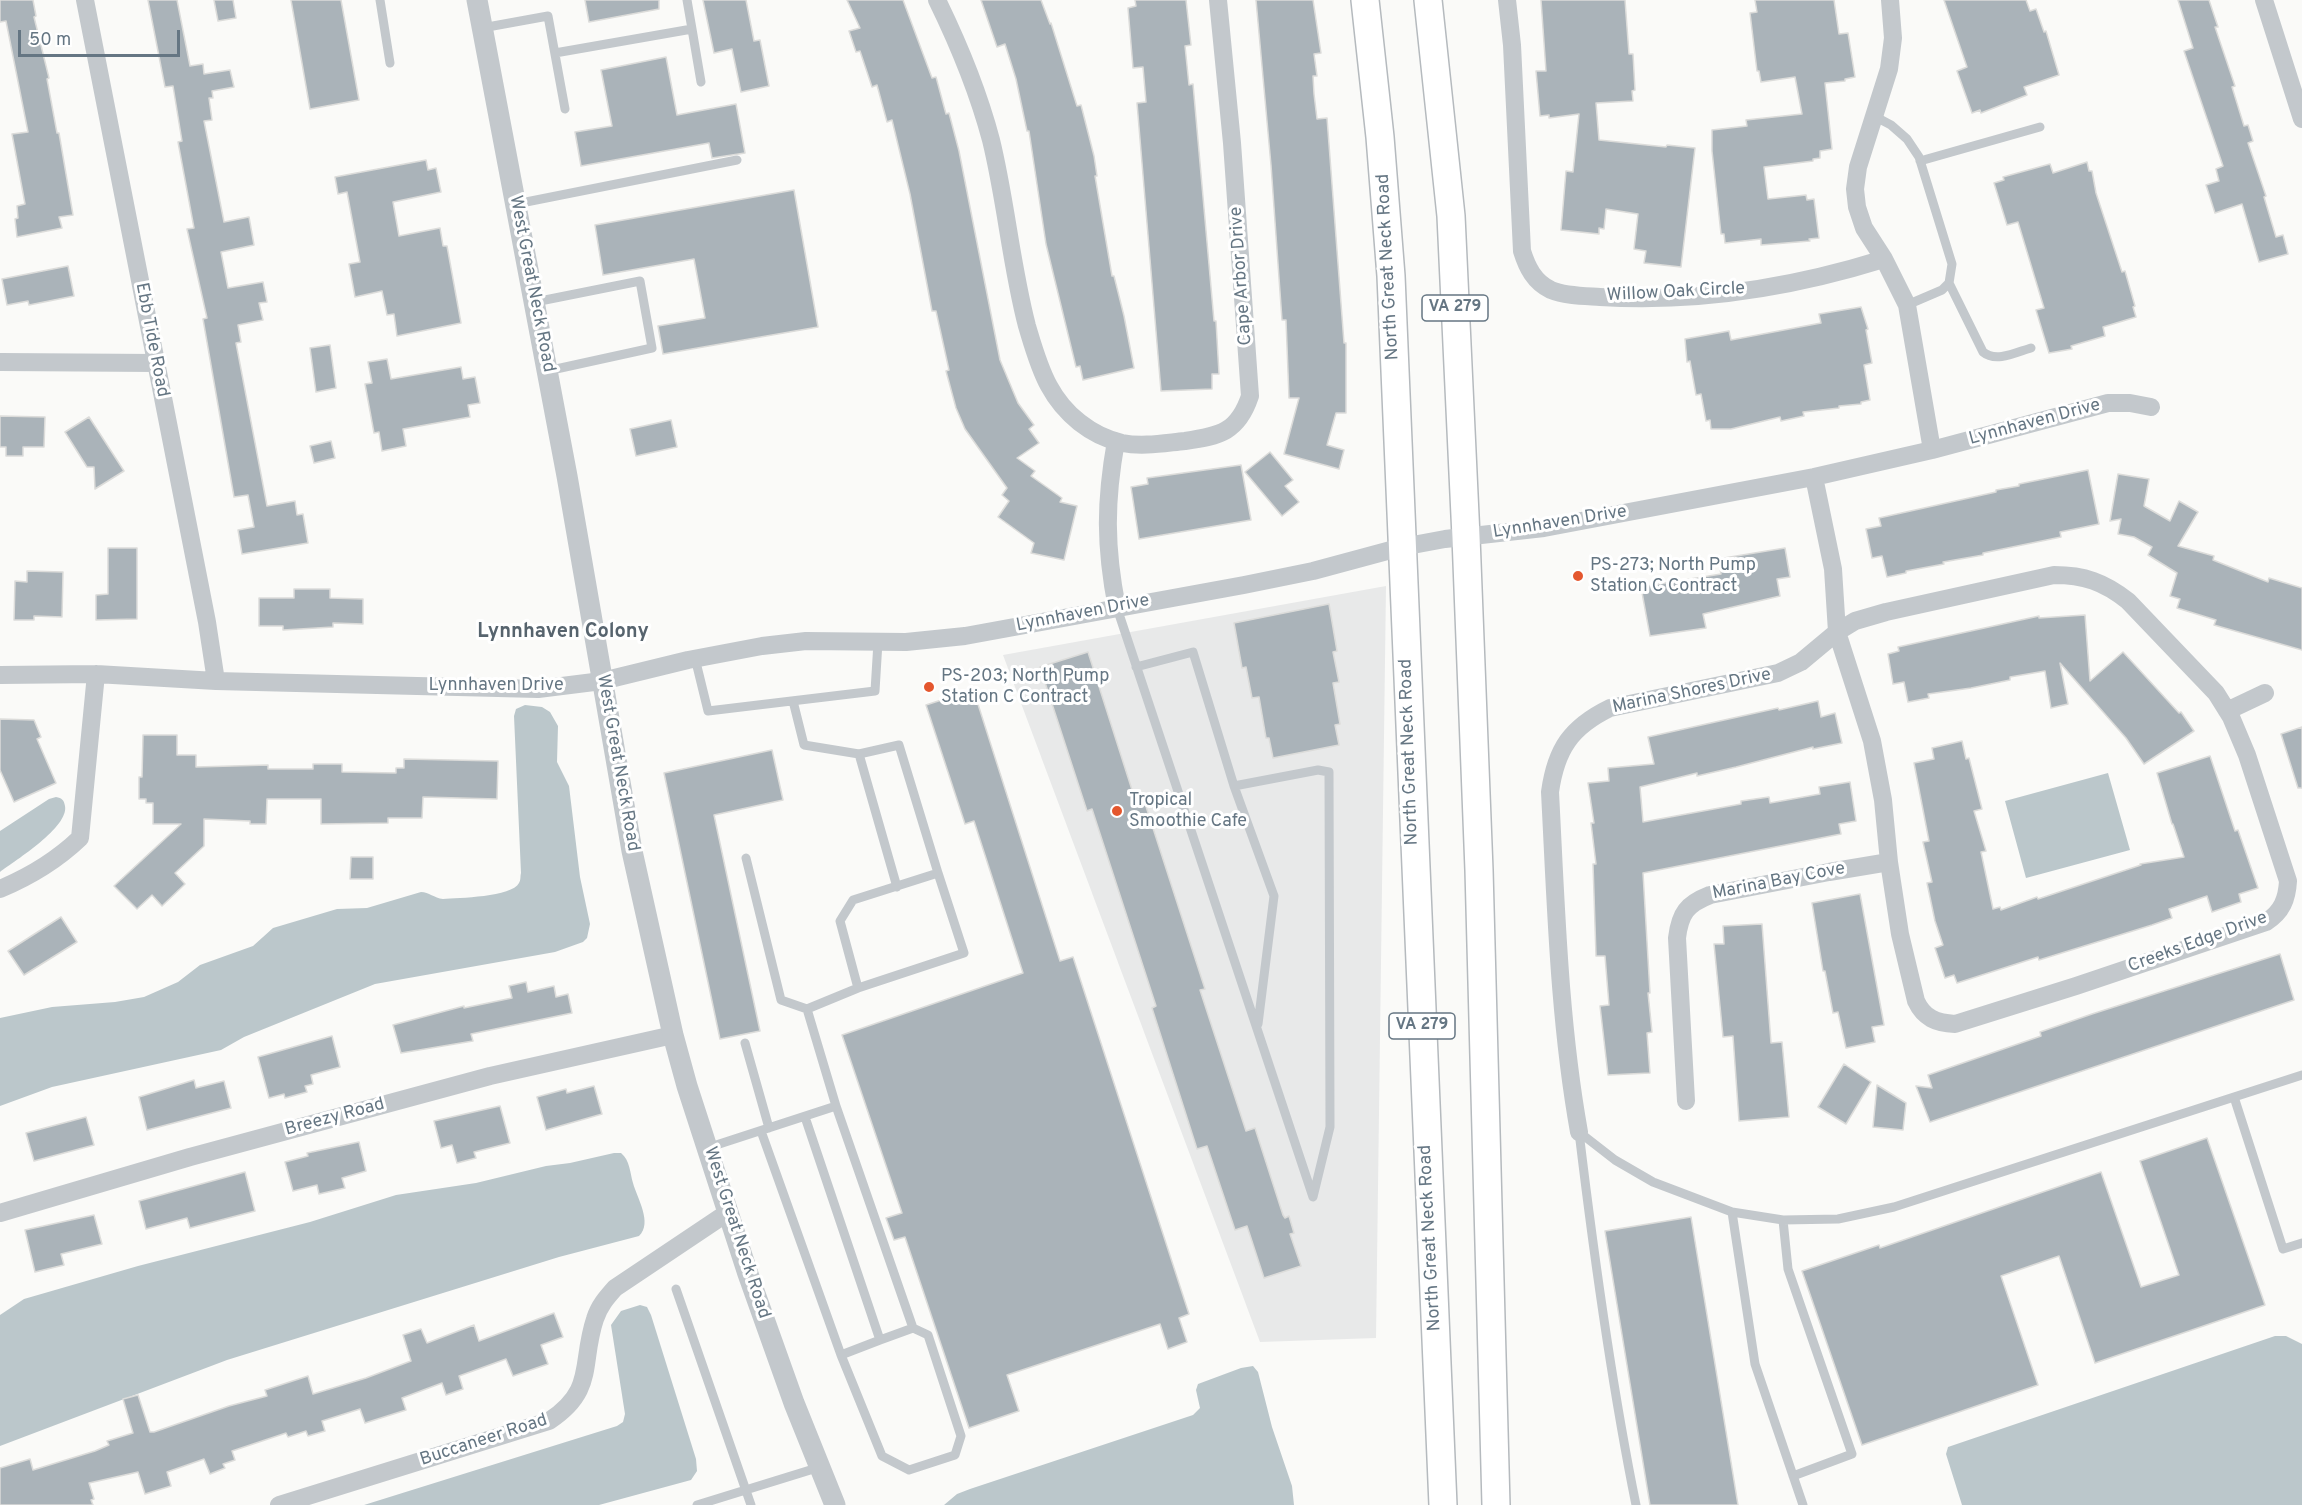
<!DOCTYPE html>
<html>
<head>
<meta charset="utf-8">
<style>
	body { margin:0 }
	#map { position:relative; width:2302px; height:1505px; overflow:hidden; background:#fafaf8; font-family:Overpass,sans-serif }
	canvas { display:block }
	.scale { position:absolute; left:18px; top:30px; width:162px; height:27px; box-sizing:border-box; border:3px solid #657683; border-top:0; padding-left:8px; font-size:18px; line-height:21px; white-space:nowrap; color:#657683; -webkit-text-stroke:4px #fff; paint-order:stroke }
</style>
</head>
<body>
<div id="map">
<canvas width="2302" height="1505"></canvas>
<div class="scale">50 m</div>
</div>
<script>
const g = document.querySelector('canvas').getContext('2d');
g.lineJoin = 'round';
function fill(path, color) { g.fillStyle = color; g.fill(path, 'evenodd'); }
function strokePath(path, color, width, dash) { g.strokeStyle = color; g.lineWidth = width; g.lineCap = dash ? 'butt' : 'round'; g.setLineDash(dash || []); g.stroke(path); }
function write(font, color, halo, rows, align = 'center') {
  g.font = font + ' Overpass,sans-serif'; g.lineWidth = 6; g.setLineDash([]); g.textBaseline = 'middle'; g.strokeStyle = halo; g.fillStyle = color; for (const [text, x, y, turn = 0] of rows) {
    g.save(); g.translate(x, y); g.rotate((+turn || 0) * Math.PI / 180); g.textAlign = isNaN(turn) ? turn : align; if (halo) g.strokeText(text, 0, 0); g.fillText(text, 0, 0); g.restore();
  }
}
fill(new Path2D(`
	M1386,586L1376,1338L1260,1342L1003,655Z`), '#e8e9e9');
fill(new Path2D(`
	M525,705L542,707L550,712L558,726L557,762L569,786L580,877L590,924L587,938L583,942L555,952L375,984L244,1037L221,1050L52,1087L0,1106V1018L52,1007L115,1002L144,997L178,982L200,965L253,946L273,928L337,909L367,908L421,892C429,892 434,898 443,899C458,898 512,897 519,883C521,880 520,877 521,873L514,716L516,709Z
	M2108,773L2130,850L2026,878L2005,801Z
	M56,797C62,798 64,800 65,806C69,827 16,860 0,872V831L49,799Z
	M614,1153H621C630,1160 630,1173 633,1183C637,1198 653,1223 639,1236L559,1257L227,1360L0,1446V1315L24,1299L138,1266L310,1222L396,1195L476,1183L546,1166L570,1163Z
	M640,1305L647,1307L651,1315L696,1459L697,1471L691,1480L599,1505H364L617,1426L623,1422L625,1414L611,1325L621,1311Z
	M2275,1336H2286L2302,1344V1505H1962L1946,1454L1948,1447Z
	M1253,1366L1258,1372L1272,1427L1292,1486L1294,1505H944L957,1494L970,1489L1193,1415L1200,1408L1196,1390L1198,1384L1241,1368Z`), '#bbc7cb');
const building = new Path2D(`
	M0,0H33L36,16L34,17L49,78L47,79L57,133H59L73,215L59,217L62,228L17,237L15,219L18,218L17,206L25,204L12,134L28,132L6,21L0,22Z
	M148,0H177L190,66L203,64L204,74L230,70L234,87L212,91L213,98H209L212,120L204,121L224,222L249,217L254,245L221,252L228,288L263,282L267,302L259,303L263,320L238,325L241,342L236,343L267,506L295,501L297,515L303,514L308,543L242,554L238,530L254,527L248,495L234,497L203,319L207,318L187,229L194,228L178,142L182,141L173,86L165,87Z
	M214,0H233L236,18L218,21Z
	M291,0H341L359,100L310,109Z
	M585,0H659V9L589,22Z
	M703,0H746L754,41L760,40L769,86L741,92L732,49L714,53Z
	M847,0H903L932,78L936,77L946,114L949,113L959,151L1000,360L1018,403L1034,425L1029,429L1039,443L1017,458L1035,471L1031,476L1062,498L1060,502L1077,506L1064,560L1031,553L1034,543L998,517L1009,501L1002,495L1007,488L965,429L956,408L946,371L949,370L936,311H932L910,194L892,120L887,122L877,85L872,87L860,51L856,52L849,31L860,28Z
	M981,0H1041L1050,24L1051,23L1077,106L1081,105L1094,156L1097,176H1095L1112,276H1114L1124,316L1134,368L1083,380L1080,366L1076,367L1046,244L1029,131H1027L1016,79L1005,44L997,47Z
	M1135,0H1186L1191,45L1185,46L1189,85L1193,84L1214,321H1216L1219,374H1212V389L1161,391L1137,103L1146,102L1143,67L1133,68L1128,8L1136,6Z
	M1256,0H1313L1321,53L1314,54L1317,76H1313L1314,94L1317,119L1327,118L1344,343H1346V413H1336L1327,445L1344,450L1339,469L1284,454L1299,398H1289L1286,320H1282L1271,165Z
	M1541,0H1625L1629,54H1633L1635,90L1632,91L1633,101L1596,103L1599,140L1666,147L1667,145L1695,148L1681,267L1644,263L1646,251L1634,249L1638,214L1606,209L1604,229L1599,228V234L1561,230L1566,171L1573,172L1579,114L1549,118V115L1540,116L1536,71H1546Z
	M1755,0H1834L1839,34L1848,33L1855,77L1845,79V81L1825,83L1832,149L1820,151V158L1813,159V161L1764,167L1768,199L1806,195L1807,200L1814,199L1819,238L1809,239L1810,241L1761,245V239L1725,243L1724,234H1721L1712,151V130L1747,126L1746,120L1802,114L1795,77L1761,82L1759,71H1757L1750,13L1757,12Z
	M1944,0H2026L2030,11L2036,9L2044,32L2046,31L2059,75L2024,87L2027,95L1981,113L1980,110L1972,113L1957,71L1967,67Z
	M2178,0H2209L2218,27H2215L2235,86L2232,87L2244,126L2248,125L2253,141L2248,143L2266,196L2264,197L2276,237L2283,235L2288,254L2259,262L2242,204L2215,213L2206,185L2219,181L2216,169L2223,166L2184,51L2193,48Z
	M666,57L677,115L736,104L745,153L712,158L709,143L581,166L575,132L612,126L601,70Z
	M426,160L428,170L436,168L441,192L393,202L399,236L440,228L443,246H447L461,323L397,336L394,314L387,315L382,291L355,297L349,264L360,262L347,192L338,194L335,177Z
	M2087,162L2089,171H2092L2096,193L2122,272L2125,271L2135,306L2133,307L2136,317L2103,327L2105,336L2071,346L2072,349L2049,353L2036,310L2044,308L2018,222L2007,225L1994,183L2004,180L2003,177L2050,164L2053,173Z
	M794,190L818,327L663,354L658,326L705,318L694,259L603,275L595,225Z
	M68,266L74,296L29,305L28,301L7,305L2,279Z
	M1861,307L1868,329L1866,330L1872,363L1864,365L1870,400L1861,402V404L1839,406V408L1803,412L1804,416L1781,421L1780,417L1731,429H1711L1710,420L1706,421L1701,394L1696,395L1690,361L1687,362L1685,339L1729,331L1731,340L1821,323L1819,314Z
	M330,345L336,388L316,392L310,348Z
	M387,359L391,379L461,367L463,379L475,377L480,403L468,405L470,417L403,429L406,446L382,451L379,432L374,433L365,384L372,383L368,362Z
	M0,416L45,417L44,447H23V456H6V447H0Z
	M89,417L124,471L95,489L94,467H87L65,432Z
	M671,420L677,447L636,456L630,429Z
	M331,441L335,458L314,463L310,446Z
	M1270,452L1293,480L1285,486L1299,502L1282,516L1245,472Z
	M1241,465L1251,520L1139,539L1131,487L1148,484L1147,478Z
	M2088,470L2099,524L2060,532L2061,537L1983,553V555L1943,562L1944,564L1906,571V573L1887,577L1882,556L1872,558L1866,529L1881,526L1879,518L1996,492V490L2019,486V484Z
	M2118,474L2149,479L2144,506L2170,521L2179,501L2198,512L2178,546L2214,556L2213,560L2268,582L2269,578L2302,588V650L2214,625L2216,620L2177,608L2180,599L2170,596L2177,573L2148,555L2152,547L2134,537L2118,534L2121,519L2110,521Z
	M108,548H137V619L96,620V595L108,594Z
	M1785,548L1790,577L1777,579L1780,596L1703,614L1706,628L1650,636L1641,587L1721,574L1718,559Z
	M27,571L63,572L62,617L34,616V620H14L15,581L27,582Z
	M294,589H330V598L363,599V624L333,623V627L283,630V626H259V598H294Z
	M1329,604L1337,651L1333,652L1339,682L1333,683L1340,724L1335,725L1339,745L1273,758L1269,738H1266L1259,697L1252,698L1246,667L1242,668L1234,623Z
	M2085,615L2090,681L2123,652L2179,713L2181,712L2194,731L2144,764L2126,738L2060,663L2068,704L2051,708L2045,671L2010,677V680L1971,688L1928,694L1929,698L1908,702L1904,682L1893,684L1888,654L1899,651L1898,647L2039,616V618Z
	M1088,652L1133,793L1141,791L1205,989L1200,990L1246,1131L1255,1128L1283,1215L1285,1218L1289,1216L1294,1233L1290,1234L1301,1266L1264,1278L1247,1226L1235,1230L1207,1146L1197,1149L1152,1008L1156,1006L1092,809L1087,811L1040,667Z
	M963,693L966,702L976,698L1060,961L1073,957L1189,1314L1179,1318L1187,1342L1168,1349L1160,1324L1007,1375L1019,1411L969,1428L905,1237L894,1240L886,1218L902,1213L842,1035L1023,973L974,821L965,824L926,705Z
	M1818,701L1821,717L1835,713L1842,743L1813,749V747L1736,767L1697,776V773L1640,787L1643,822L1741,804V801L1769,797L1770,803L1820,794L1819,787L1850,782L1856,821L1839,824L1841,834L1643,873L1650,993H1648L1652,1032L1647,1033L1650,1073L1608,1075L1600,1006L1609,1005L1605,956H1596L1593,864H1596L1591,823H1594L1588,783L1609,781L1608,768L1654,764L1648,737L1778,708L1779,710Z
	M0,719L34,720L41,737L37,739L56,783L14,802L0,770Z
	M2302,727V788H2298L2281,734Z
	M143,735H177V755H196V767L268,765V769H313V764H342V772L396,773V768H404V759L498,761L497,799L423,797L422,818H388V823L321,824V799H267L266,824H250V821L204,819V846L175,873L185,884L162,906L152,895L137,909L114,886L181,824H153V803H146V799H139V777H142Z
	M1962,741L1966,759L1969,758L1982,809L1974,811L1986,851L1981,852L1993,909L2000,907L2001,910L2037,897L2038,899L2141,865L2140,864L2184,857L2173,824H2172L2157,773L2210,756L2235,831L2238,830L2258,888L2239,894L2241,902L2212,912L2207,896L2169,909L2172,918L2152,925L2039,960L2038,957L1957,983L1954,975L1945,978L1935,948L1943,945L1935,921L1927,883L1932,882L1923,842L1929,841L1914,763L1934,759L1932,748Z
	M772,750L783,800L714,815L760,1031L720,1039L664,773Z
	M351,857H373V879H350Z
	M1860,894L1884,1025L1872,1027L1875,1042L1846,1048L1838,1012L1833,1013L1825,971H1823L1812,903Z
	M61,917L77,942L24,975L8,951Z
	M1762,924L1771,1043L1782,1042L1789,1117L1739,1121L1733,1036L1723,1037L1714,944H1724L1723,926Z
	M2280,954L2294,1000L1930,1122L1916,1086L1932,1088L1928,1075L2041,1036L2040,1032L2092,1014Z
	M526,982L528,992L554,986L556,997L568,994L572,1013L471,1034L473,1041L401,1053L393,1025L464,1006V1008L512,998L509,986Z
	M332,1036L340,1067L311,1075L313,1084L305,1086L307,1092L285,1098L284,1094L269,1098L258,1057Z
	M1844,1064L1871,1082L1846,1124L1818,1107Z
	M194,1080L196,1088L224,1081L231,1108L147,1130L139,1097Z
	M1877,1085L1906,1103L1903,1130L1873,1127Z
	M594,1086L602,1114L546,1130L537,1097L566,1089L567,1093Z
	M500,1106L510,1143L474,1152L476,1158L457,1163L452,1145L441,1148L434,1121Z
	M86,1117L94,1145L34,1161L26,1133Z
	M2207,1138L2265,1305L2095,1363L2059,1256L2001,1276L2038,1385L1862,1445L1802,1271L1879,1245L1880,1248L2101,1172L2141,1287L2179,1275L2140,1161Z
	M359,1142L366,1171L342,1178L345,1188L319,1194L317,1185L293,1191L285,1162L308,1156L307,1153Z
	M245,1172L255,1211L190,1228L187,1218L146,1229L139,1201Z
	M94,1215L102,1244L61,1254L64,1265L35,1272L25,1230Z
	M1691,1217L1738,1505H1650L1605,1231Z
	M554,1313L563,1337L541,1345L548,1364L513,1376L506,1359L459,1376L463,1389L446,1395L442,1383L402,1398L406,1410L365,1423L360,1409L322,1421L325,1431L308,1436L306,1431L288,1437L286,1433L232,1451L235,1460L223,1464L225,1468L210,1474L204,1459L167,1472L171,1486L145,1494L138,1472L89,1483L94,1499L91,1500L93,1505H0V1468L30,1459L33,1470L95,1451L109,1445L107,1441L133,1433L123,1399L138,1395L150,1432H154L229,1406L267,1396L265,1390L308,1376L313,1394L366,1378L411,1361L403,1335L421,1329L427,1343L474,1325L479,1341Z`);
fill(building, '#aab3b9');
strokePath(building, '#dcdcda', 1.5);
const primary = new Path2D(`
	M1365,0L1380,137L1391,276L1443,1505
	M1428,0L1451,216L1466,537L1479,870L1496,1505`);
strokePath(primary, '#b5babe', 30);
strokePath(new Path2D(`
	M380,0L390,63
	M687,0L692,29
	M482,28L548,16L565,109
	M555,53L692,29L701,82
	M1874,116L1891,125L1907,139L1919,157L1952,264L1949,283L1942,290L1907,305
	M1920,161L2040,127
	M516,204L737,160
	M1949,283L1983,352C1996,363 2017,352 2031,348
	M535,302L640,281L652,348L547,371
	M1117,608L1313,1197L1330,1127L1329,772L1318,770L1234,786L1193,652L1136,667
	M695,658L708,711L875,691L878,642
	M793,701L804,745L859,754L899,745L938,873L853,900L840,921L858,988
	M859,754L897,887
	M1234,786L1274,896L1258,1024
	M746,858L781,1000L807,1009
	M745,1043L769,1128
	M2234,1097L2283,1249L2302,1243
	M836,1106L913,1328L880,1340
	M761,1131L841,1355L880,1340L805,1117
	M1579,1132L1615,1160L1653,1182L1732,1212L1783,1220L1838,1219L1894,1207L2302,1075
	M1579,1132C1594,1257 1611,1382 1636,1505
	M707,1148L836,1106L807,1009L858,988L964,953L938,873
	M1732,1212L1755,1364L1803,1505
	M1783,1220L1788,1269L1852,1454L1793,1476
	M676,1289L751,1505
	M841,1355L882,1456L909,1470L955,1455L961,1436L928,1335L913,1328
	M697,1505L820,1467`), '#c3c8cc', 9);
strokePath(new Path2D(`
	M85,0L207,622L216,681
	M937,0C959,45 978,91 991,140C1006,201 1011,265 1027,326C1033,346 1039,368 1049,386C1064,414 1091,436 1122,443C1143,447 1164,443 1185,441C1220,436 1238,432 1250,396L1232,143L1218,0
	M1507,0L1512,45L1522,251C1527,267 1534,282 1551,290C1565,296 1584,296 1600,297C1695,303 1794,287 1884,259
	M1890,0L1893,38L1889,69L1858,167L1855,189L1857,207L1864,228L1884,259L1907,305L1932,450
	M2264,0L2302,119
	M0,362L156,363
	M1116,441C1105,502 1105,547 1117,608
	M2054,575C2084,575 2104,582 2128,601L2216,693L2231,717L2247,755L2288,881C2287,899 2282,912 2266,922L2076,986L1955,1024C1936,1023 1924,1018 1916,1001L1900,934L1889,862L1883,800L1872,741L1837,632L1855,621L1886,612Z
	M0,675L96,674L216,681L538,689L602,681L688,660L762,646L806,641L906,642L965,636L1244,585L1313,571L1402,547L1445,539L1544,528L1814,477L1932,450L2108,403H2130L2151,407
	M2227,711L2265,693
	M0,889C31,876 56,861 80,838L96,674
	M1686,1101L1677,938C1680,913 1687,904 1710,895L1829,872L1889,862
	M1579,1132C1559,1020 1556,906 1550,792C1556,749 1571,727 1610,708L1778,673L1801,662L1837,632L1833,569L1814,477
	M0,1213L190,1157L490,1076L673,1035
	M279,1505L549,1421C596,1390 580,1364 595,1319C599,1306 607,1297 615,1288L727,1213`), '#c3c8cc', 18);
strokePath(new Path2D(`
	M477,0L567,476L632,851L673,1035L687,1086L748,1274L794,1403L835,1505`), '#c3c8cc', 21);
strokePath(primary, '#fff', 27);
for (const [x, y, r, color] of [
	[1578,576,6,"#e4572e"],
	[929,687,6,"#e4572e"],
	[1117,811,6,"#e4572e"]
]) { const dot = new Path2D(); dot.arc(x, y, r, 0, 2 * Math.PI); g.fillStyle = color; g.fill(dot); strokePath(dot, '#fff', 2); }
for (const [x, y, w] of [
	[1455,308,66],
	[1422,1026,66]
]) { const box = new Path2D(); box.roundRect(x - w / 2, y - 13, w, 26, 4.5); g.fillStyle = '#fff'; g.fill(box); strokePath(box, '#657683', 1.5); }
write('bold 16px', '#657683', null, [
	["VA 279",1455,308],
	["VA 279",1422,1026]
]);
write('18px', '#657683', '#fff', [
	["North Great Neck Road",1389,267,-93],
	["Cape Arbor Drive",1242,276,-94],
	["West Great Neck Road",531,284,79],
	["Willow Oak Circle",1676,293,-3],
	["Ebb Tide Road",151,340,79],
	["Lynnhaven Drive",2035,423,-15],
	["Lynnhaven Drive",1560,523,-9],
	["Lynnhaven Drive",1083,614,-11],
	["Lynnhaven Drive",496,686],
	["Marina Shores Drive",1692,692,-12],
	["North Great Neck Road",1410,752,-92],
	["West Great Neck Road",617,763,80],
	["Marina Bay Cove",1779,882,-11],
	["Creeks Edge Drive",2198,943,-20],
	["Breezy Road",335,1118,-15],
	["West Great Neck Road",736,1233,72],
	["North Great Neck Road",1431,1238,-93],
	["Buccaneer Road",484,1441,-18]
]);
write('18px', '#657683', '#fff', [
	["PS-273; North Pump",1590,566],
	["Station C Contract",1590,587],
	["PS-203; North Pump",941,677],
	["Station C Contract",941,698],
	["Tropical",1129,801],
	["Smoothie Cafe",1129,822]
], 'left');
write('bold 20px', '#57646e', '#fff', [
	["Lynnhaven Colony",563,633]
]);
</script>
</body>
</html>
